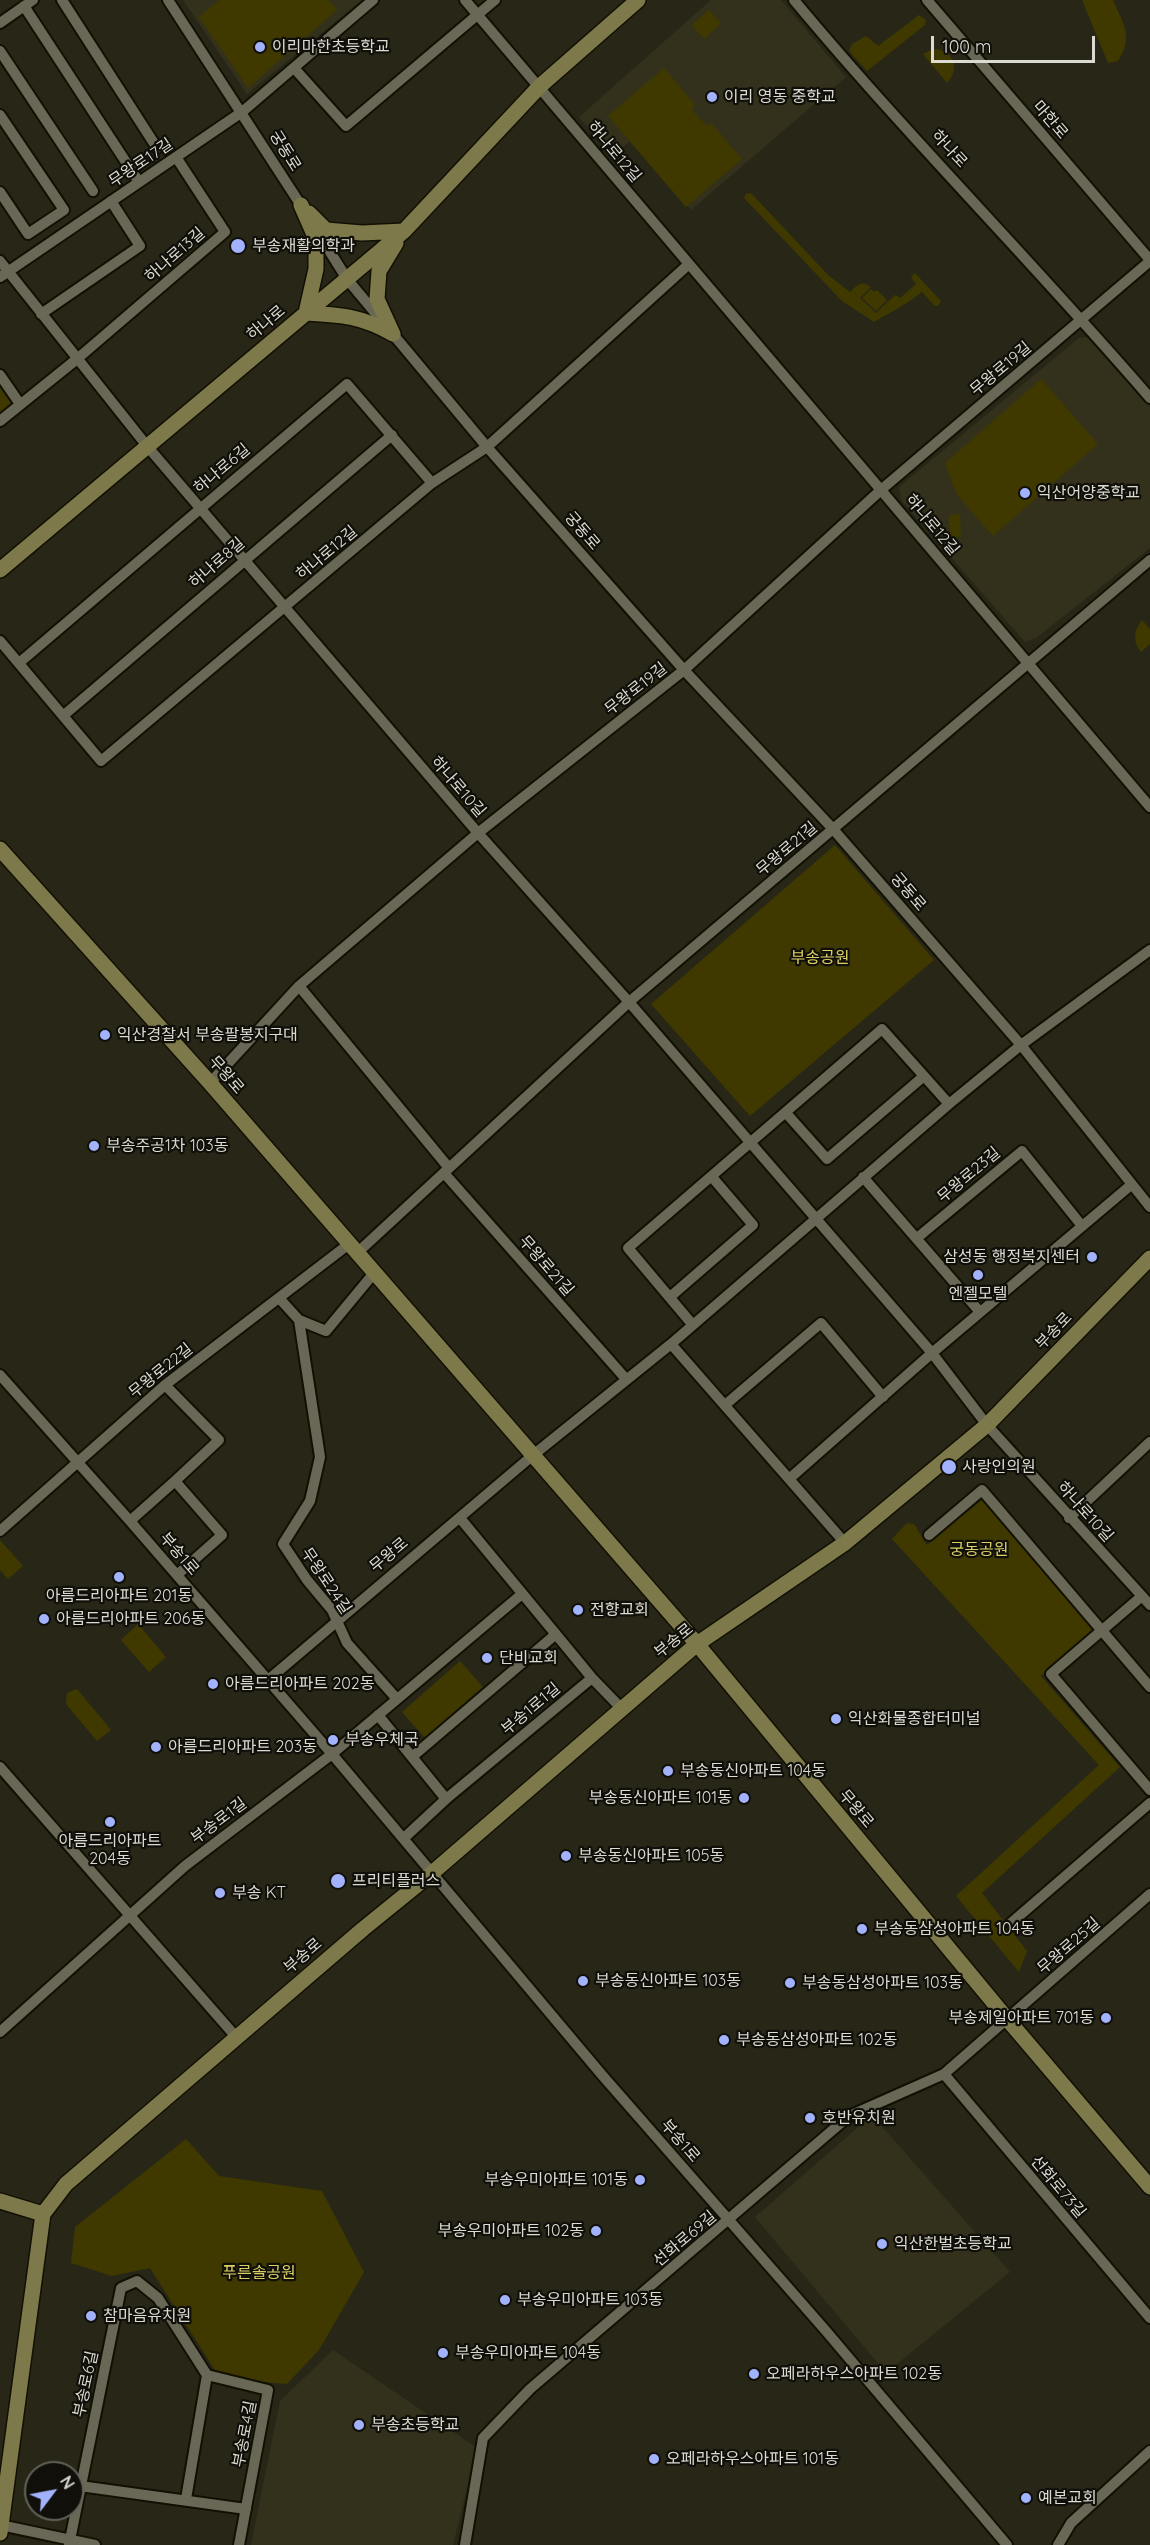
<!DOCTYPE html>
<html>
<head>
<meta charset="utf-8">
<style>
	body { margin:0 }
	#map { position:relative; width:1150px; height:2545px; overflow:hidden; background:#282717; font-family:Quicksand,sans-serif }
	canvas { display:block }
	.north { position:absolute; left:24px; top:2461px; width:60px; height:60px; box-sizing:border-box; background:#100f09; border:2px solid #626159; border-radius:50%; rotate:58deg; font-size:16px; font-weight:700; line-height:24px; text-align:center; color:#dcdbd1 }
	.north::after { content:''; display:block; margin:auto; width:21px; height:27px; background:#a3b2fd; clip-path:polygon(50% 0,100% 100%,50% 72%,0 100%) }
	.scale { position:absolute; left:931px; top:36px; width:164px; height:27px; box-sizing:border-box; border:3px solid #dcdbd1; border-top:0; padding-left:8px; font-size:18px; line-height:21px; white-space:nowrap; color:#dcdbd1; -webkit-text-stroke:4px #100f09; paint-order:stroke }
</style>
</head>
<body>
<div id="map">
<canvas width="1150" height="2545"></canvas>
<div class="north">N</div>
<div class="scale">100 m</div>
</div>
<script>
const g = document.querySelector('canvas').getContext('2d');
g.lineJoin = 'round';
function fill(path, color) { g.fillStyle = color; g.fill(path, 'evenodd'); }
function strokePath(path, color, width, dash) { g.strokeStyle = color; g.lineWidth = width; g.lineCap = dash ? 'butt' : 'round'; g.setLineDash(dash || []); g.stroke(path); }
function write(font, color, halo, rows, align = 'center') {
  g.font = font + ' Quicksand,"Noto Sans KR",sans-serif'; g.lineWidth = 4.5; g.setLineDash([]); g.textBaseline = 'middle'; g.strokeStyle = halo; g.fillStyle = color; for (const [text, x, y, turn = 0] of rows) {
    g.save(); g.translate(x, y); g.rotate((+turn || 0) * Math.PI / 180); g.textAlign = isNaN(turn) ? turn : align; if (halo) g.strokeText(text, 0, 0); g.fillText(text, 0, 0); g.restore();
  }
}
fill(new Path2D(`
	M183,0H362L247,94Z
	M711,0H781L846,77L691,210L632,140L611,156L579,117Z
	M1089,337L1150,407V548L1036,638L1025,642L901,500L899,487L1079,338Z
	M872,2115L1010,2272L886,2373L755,2217Z
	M333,2350L477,2448L453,2545H251L280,2401Z`), '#33311c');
fill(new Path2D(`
	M219,0H328L337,10L248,88L199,17Z
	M1082,0H1113C1123,24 1134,36 1118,61L1108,63Z
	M709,10L721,23L704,39L692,25Z
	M919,15L926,20L925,25L867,71L849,51L852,44L866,36L878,46Z
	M933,49C953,49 961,69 947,83L923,54Z
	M664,68L695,105L691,109L707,126L711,123L742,159L686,207L608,116Z
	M751,193L828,275L850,292C858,284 861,280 871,287L860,298L876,313L895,295L900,298L916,284L911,277L915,273L941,301L938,306H935L922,292C906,305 891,312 874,322L842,301L744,198L746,194Z
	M871,289L874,292L877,290L887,300L876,311L862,298Z
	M1041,379L1098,444L993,536L957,495L945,463Z
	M0,381L10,396V406L0,414Z
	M960,514L961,537L950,538L949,515Z
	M1142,620L1150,629V644L1141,652C1132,641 1134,630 1142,620Z
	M835,845L934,960L750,1116L651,1004Z
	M983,1499L1095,1628L1041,1676L1120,1767L982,1893L1027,1951L1019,1972L956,1896L1099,1765L892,1539L907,1523L914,1524L927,1545Z
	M0,1540L23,1566L8,1579L0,1570Z
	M138,1624L166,1657L149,1672L121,1640Z
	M460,1661L483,1687L425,1738L402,1712Z
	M77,1689L111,1730L97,1741L66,1704L67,1693Z
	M186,2139L219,2176L322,2191L364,2272L319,2350L287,2384L220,2378L150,2268L112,2276L71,2263L75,2227Z`), '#3f3900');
const street = new Path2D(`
	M62,0L157,148
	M168,0L304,210
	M465,0L1150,807
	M794,0C908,137 1034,263 1150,398
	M927,0L1150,260
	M24,6L139,182
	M0,23L33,0
	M0,51L93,191
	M294,68L346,126L495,0
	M0,115L64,210L28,234L0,192
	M317,231L347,279L487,447L684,670L833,829L1021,1045L1150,1207
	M0,261L147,446L478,833L629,1002L932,1353L987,1425L1150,1605
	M0,277L242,112L373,0
	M41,314L140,246L111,201
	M0,375L20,404
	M0,421L77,359L225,232L176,157
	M0,641L101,761L432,483L487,447L689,264
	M19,663L347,384L432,483
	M64,715L392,435
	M299,986L449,1168
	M210,1083L299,986L478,833L684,670L882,489L1150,261
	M786,1113L827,1159L924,1076
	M444,1173L626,1379
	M863,1177L980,1312
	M917,1238L1022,1151L1082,1226
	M357,1253L629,1002L1150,560
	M670,1297L753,1225L712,1177
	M279,1298L299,1320L320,1457L310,1501L283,1544L307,1580L332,1610L347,1643L397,1699
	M299,1320L326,1331L374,1273
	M692,1324L628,1248L882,1029L949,1104
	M671,1344L845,1543
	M0,1375L130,1521L332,1754L602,2075L826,2331L1007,2545
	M165,1385L219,1440L175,1481
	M725,1405L821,1323L883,1397
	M789,1479L932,1353L1131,1185
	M460,1518L592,1678L621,1708
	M1069,1518L1150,1442
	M130,1521L175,1481L222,1535L177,1575
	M0,1531L165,1385L349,1244
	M929,1535L982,1490L1150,1687
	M1142,1596L1051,1674L1150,1790
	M268,1680L532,1456L671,1344L949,1104L1021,1045L1150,950
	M378,1715L446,1799
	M412,1757L556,1634
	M0,1767L237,2038
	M404,1838L446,1799L592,1678
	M1011,1923L1150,1803
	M0,2032L185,1866L332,1754L522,1594
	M944,2074L1150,2318
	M207,2375L268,2390L239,2545
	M80,2486L246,2509
	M0,2525L95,2545
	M69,2545L121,2288L137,2281L158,2298L207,2375L186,2499
	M465,2545L483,2438L530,2389L849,2116L944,2074L1150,1894
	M1058,2545L1071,2523L1150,2451`);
const secondary = new Path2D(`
	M301,205L316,239V269L306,313C342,315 361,316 393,334
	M309,213L326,230L362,233L404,231
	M393,334L377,299L379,271L396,243
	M0,570L404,231L540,86L638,0
	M0,849L210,1083L697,1644L1008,2020L1150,2187
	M0,2201L43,2214
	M0,2533L43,2214L66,2184L363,1929L432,1873L697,1644L845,1543L987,1425L1150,1258`);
strokePath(street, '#111003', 14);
strokePath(secondary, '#111003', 18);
strokePath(street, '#696756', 10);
strokePath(secondary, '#7e794a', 15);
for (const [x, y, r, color] of [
	[260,47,6,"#a3b2fd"],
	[712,97,6,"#a3b2fd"],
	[238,246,8,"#a3b2fd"],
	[1025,493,6,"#a3b2fd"],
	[105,1035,6,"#a3b2fd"],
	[94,1146,6,"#a3b2fd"],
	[1092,1257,6,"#a3b2fd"],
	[978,1275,6,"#a3b2fd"],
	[949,1467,8,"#a3b2fd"],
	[119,1577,6,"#a3b2fd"],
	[578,1610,6,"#a3b2fd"],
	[44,1619,6,"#a3b2fd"],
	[487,1658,6,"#a3b2fd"],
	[213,1684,6,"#a3b2fd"],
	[836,1719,6,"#a3b2fd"],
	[333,1740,6,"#a3b2fd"],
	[156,1747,6,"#a3b2fd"],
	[668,1771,6,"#a3b2fd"],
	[744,1798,6,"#a3b2fd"],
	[110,1822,6,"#a3b2fd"],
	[566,1856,6,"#a3b2fd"],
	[338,1881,8,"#a3b2fd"],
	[220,1893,6,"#a3b2fd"],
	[862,1929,6,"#a3b2fd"],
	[583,1981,6,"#a3b2fd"],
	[790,1983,6,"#a3b2fd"],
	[1106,2018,6,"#a3b2fd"],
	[724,2040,6,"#a3b2fd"],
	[810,2118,6,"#a3b2fd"],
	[640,2180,6,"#a3b2fd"],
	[596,2231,6,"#a3b2fd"],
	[882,2244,6,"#a3b2fd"],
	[505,2300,6,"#a3b2fd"],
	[91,2316,6,"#a3b2fd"],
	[443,2353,6,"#a3b2fd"],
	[754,2374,6,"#a3b2fd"],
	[359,2425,6,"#a3b2fd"],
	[654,2459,6,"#a3b2fd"],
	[1026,2498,6,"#a3b2fd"]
]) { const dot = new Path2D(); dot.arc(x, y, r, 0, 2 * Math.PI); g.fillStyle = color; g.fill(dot); strokePath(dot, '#100f09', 2); }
write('16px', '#dcdbd1', '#100f09', [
	["이리마한초등학교",272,47],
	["이리 영동 중학교",724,97],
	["부송재활의학과",252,246],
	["익산어양중학교",1037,493],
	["익산경찰서 부송팔봉지구대",117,1035],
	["부송주공1차 103동",106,1146],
	["삼성동 행정복지센터",1080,1257,"right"],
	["엔젤모텔",978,1294,"center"],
	["사랑인의원",962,1467],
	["아름드리아파트 201동",119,1596,"center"],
	["전향교회",590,1610],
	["아름드리아파트 206동",56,1619],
	["단비교회",499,1658],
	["아름드리아파트 202동",225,1684],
	["익산화물종합터미널",848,1719],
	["부송우체국",345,1740],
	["아름드리아파트 203동",168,1747],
	["부송동신아파트 104동",680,1771],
	["부송동신아파트 101동",732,1798,"right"],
	["아름드리아파트",110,1841,"center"],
	["204동",110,1859,"center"],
	["부송동신아파트 105동",578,1856],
	["프리티플러스",352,1881],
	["부송 KT",232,1893],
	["부송동삼성아파트 104동",874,1929],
	["부송동신아파트 103동",595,1981],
	["부송동삼성아파트 103동",802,1983],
	["부송제일아파트 701동",1094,2018,"right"],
	["부송동삼성아파트 102동",736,2040],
	["호반유치원",822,2118],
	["부송우미아파트 101동",628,2180,"right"],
	["부송우미아파트 102동",584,2231,"right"],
	["익산한벌초등학교",894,2244],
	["부송우미아파트 103동",517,2300],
	["참마음유치원",103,2316],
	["부송우미아파트 104동",455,2353],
	["오페라하우스아파트 102동",766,2374],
	["부송초등학교",371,2425],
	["오페라하우스아파트 101동",666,2459],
	["예본교회",1038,2498]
], 'left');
write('16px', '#dcdbd1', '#100f09', [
	["마한로",1050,120,49],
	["하나로",949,149,47],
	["궁동로",285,151,58],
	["하나로12길",614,152,50],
	["무왕로17길",141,163,-34],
	["하나로13길",175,255,-41],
	["하나로",266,323,-40],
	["무왕로19길",1001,369,-40],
	["하나로6길",222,469,-40],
	["하나로12길",932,525,50],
	["궁동로",582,531,49],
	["하나로12길",327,553,-40],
	["하나로8길",217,563,-41],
	["무왕로19길",636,689,-38],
	["하나로10길",458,787,49],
	["무왕로21길",787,849,-40],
	["궁동로",908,892,49],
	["무왕로",226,1075,49],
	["무왕로23길",969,1175,-40],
	["무왕로21길",546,1266,49],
	["부송로",1054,1331,-46],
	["무왕로22길",161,1371,-39],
	["하나로10길",1085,1512,48],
	["부송1로",179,1554,49],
	["무왕로",389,1555,-40],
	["무왕로24길",326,1581,56],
	["부송로",674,1641,-39],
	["부송1로1길",531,1709,-40],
	["무왕로",856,1809,50],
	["부송로1길",219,1821,-37],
	["무왕로25길",1069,1946,-41],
	["부송로",303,1956,-41],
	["부송1로",680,2141,49],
	["선화로73길",1058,2187,50],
	["선화로69길",685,2239,-40],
	["부송로6길",86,2384,-78],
	["부송로4길",245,2434,-79]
]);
write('16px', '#dbd064', '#100f09', [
	["부송공원",820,958],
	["궁동공원",979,1550],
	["푸른솔공원",259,2273]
]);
</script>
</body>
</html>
